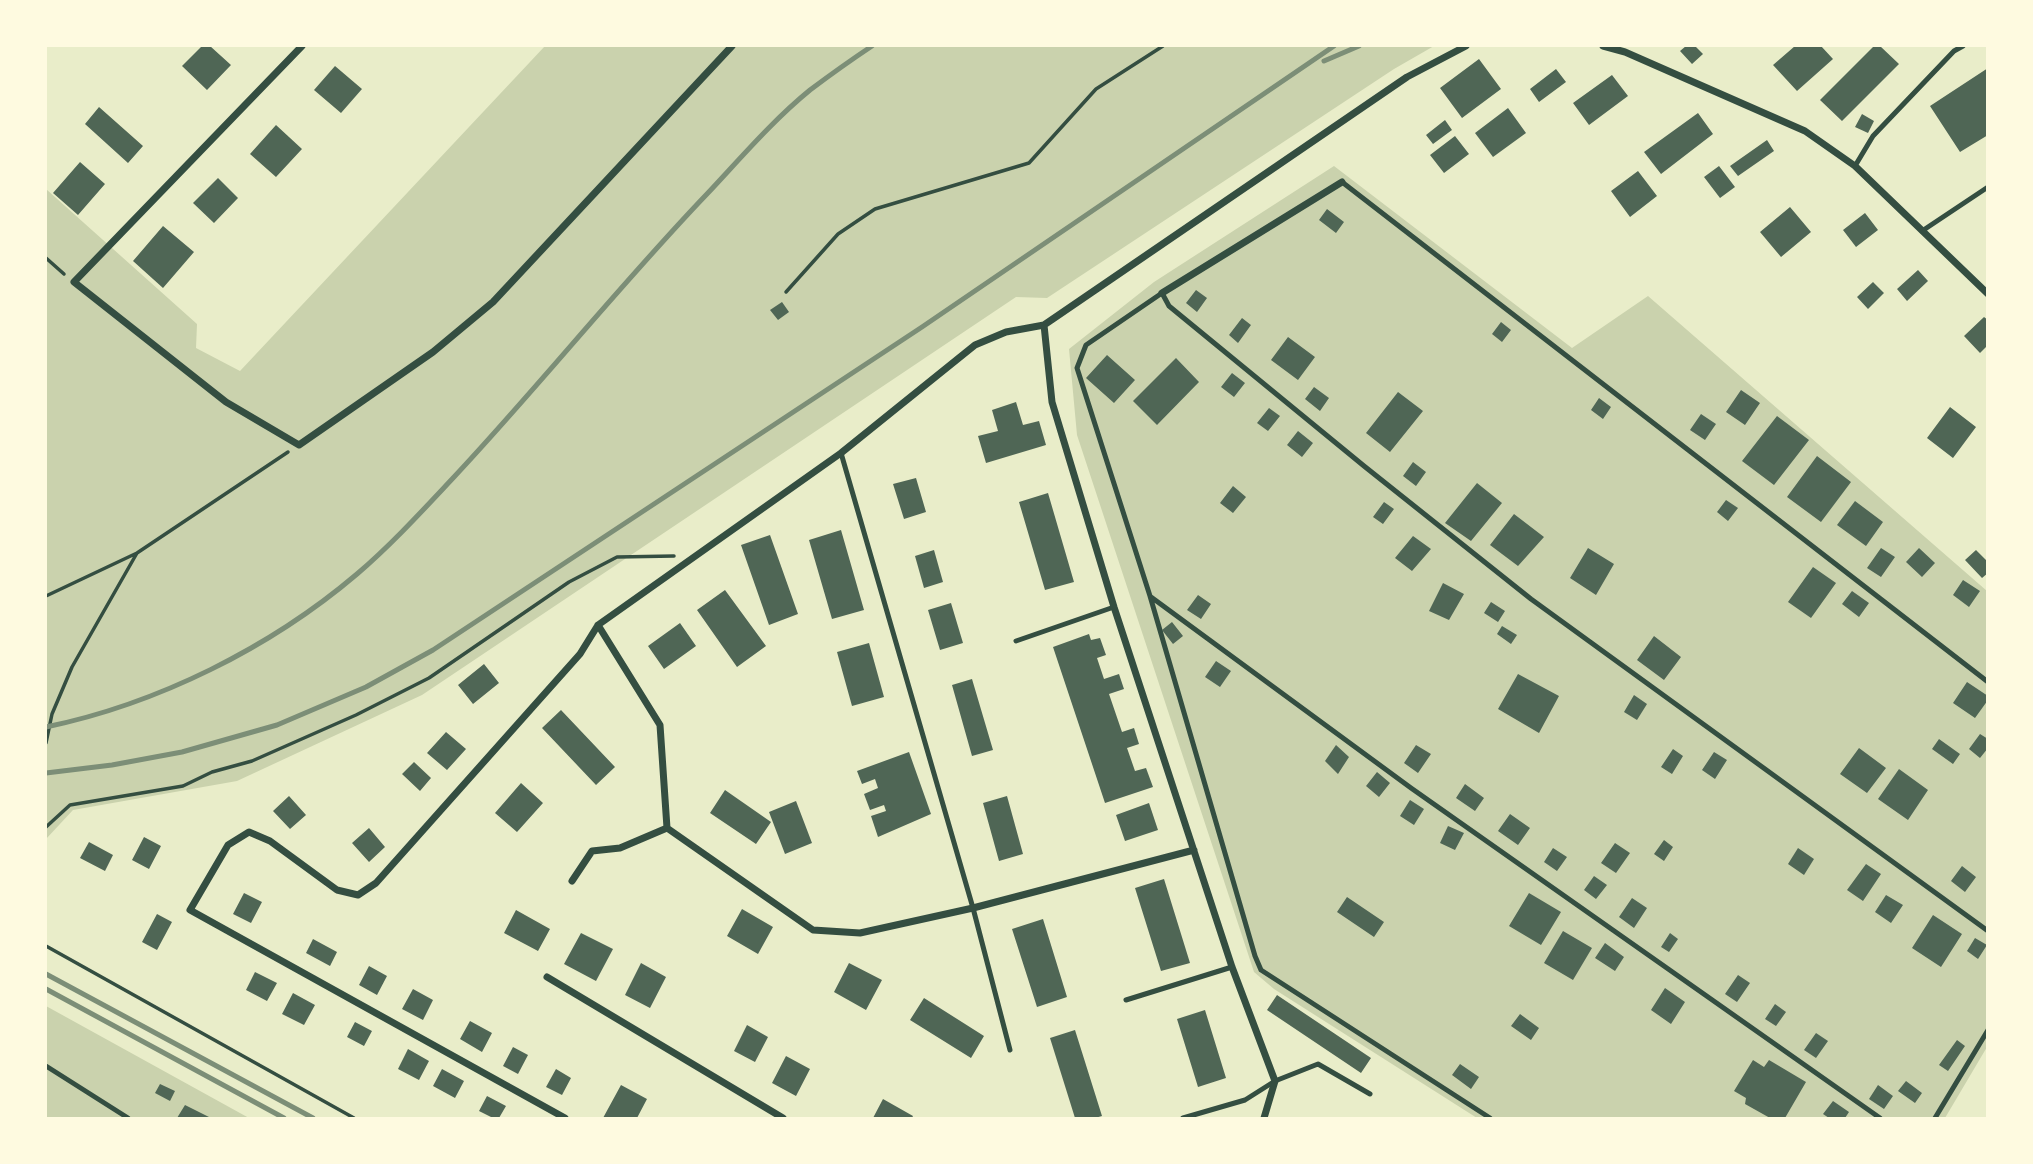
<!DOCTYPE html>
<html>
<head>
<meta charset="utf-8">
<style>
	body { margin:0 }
	#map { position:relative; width:2033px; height:1164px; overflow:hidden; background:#e9edc9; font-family:Raleway,sans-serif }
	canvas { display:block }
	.frame { position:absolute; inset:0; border:47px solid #fefae0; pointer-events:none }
</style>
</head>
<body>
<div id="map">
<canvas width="2033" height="1164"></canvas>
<div class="frame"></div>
</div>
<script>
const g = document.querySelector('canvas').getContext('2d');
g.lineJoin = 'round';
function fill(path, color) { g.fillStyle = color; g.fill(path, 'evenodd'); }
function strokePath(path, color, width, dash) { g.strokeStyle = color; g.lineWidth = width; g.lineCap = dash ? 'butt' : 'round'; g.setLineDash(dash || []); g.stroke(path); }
fill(new Path2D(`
	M545,46H1434L1394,69L1047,298L1016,297L422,695L237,781L73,810L46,839V189L197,324L196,348L240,371Z
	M1334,166L1572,348L1648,296L1987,591V1047L1945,1118H1477L1274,989L1254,972L1077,435L1069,349L1154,282Z
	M46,1006L249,1118H46Z`), '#cad2ad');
fill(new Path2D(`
	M202,46H210L231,65L207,90L182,66Z
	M1686,46H1695L1703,54L1692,64L1680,51Z
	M1795,46H1821L1833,59L1797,91L1773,65Z
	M1874,46H1880L1899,64L1842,121L1820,100Z
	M1479,59L1501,89L1462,118L1440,88Z
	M335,66L362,89L341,113L314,90Z
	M1988,68V135L1960,152L1930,106Z
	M1556,69L1566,82L1539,102L1530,89Z
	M1612,75L1628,96L1589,125L1573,103Z
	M99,107L143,146L128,163L85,124Z
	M1508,108L1526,133L1493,157L1475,133Z
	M1698,113L1713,134L1661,174L1644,152Z
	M1862,114L1874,121L1868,133L1855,127Z
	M1445,120L1452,130L1433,144L1426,135Z
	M276,125L302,149L276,177L250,154Z
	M1455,136L1469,154L1444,173L1430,155Z
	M1767,140L1774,151L1738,176L1730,166Z
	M80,162L105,184L78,215L53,193Z
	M1719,166L1735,187L1720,198L1704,177Z
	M1638,171L1657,196L1630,217L1611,191Z
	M218,178L238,198L214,223L193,203Z
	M1790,207L1811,232L1781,257L1760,232Z
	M1327,209L1344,222L1336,233L1319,220Z
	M1865,213L1878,230L1856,247L1843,230Z
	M163,226L194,252L163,288L133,261Z
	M1918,270L1928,281L1907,301L1897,289Z
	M1873,282L1884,293L1868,309L1857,297Z
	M1196,290L1207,298L1197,312L1186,303Z
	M782,302L789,312L778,320L770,310Z
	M1984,317L1988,320V345L1980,353L1964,336Z
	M1242,318L1251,325L1238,343L1229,335Z
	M1501,322L1511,330L1502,342L1492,334Z
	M1288,337L1315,357L1298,380L1271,360Z
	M1107,355L1135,380L1114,403L1086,378Z
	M1176,358L1199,382L1157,425L1133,401Z
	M1232,373L1245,383L1234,397L1221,387Z
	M1314,387L1329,398L1320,411L1305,399Z
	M1741,390L1760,403L1745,425L1726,412Z
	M1398,392L1423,411L1390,452L1366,433Z
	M1599,398L1611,407L1603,419L1591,410Z
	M1016,402L1023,425L1039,421L1046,445L986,463L978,436L998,431L992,410Z
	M1950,407L1976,427L1953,458L1927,438Z
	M1269,408L1280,416L1268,431L1257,423Z
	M1701,414L1716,424L1705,440L1690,430Z
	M1777,416L1809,440L1774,485L1742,461Z
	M1298,431L1313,443L1302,457L1287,445Z
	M1817,456L1851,482L1821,522L1787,497Z
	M1413,462L1426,472L1416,486L1403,476Z
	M916,478L926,512L904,519L893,484Z
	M1477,483L1502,503L1471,541L1445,523Z
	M1233,486L1246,497L1233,513L1220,503Z
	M1048,493L1074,582L1045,590L1019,502Z
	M1726,500L1738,508L1728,521L1717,512Z
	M1855,501L1883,522L1866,546L1837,525Z
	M1384,502L1394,509L1383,524L1373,517Z
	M1514,514L1544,537L1518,566L1490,545Z
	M841,530L864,610L832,619L809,540Z
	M770,535L798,614L769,625L741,545Z
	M1413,536L1431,549L1412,571L1395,558Z
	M1588,548L1614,564L1596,595L1570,578Z
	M1881,548L1895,557L1881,577L1867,568Z
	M1919,548L1935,563L1922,577L1906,562Z
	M934,550L943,582L924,588L915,556Z
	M1976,550L1988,562V573L1982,578L1965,560Z
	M1813,567L1836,583L1811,618L1788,602Z
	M1963,580L1980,591L1969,607L1953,595Z
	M1443,583L1464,594L1449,620L1429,611Z
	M725,590L766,646L737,667L697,610Z
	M1852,591L1869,603L1859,617L1842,604Z
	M1198,595L1211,604L1201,619L1187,610Z
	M1491,602L1505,611L1498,622L1484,613Z
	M951,603L963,643L940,650L928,610Z
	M1172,622L1183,636L1173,644L1162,630Z
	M680,623L696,646L664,669L648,646Z
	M1502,626L1517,635L1511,644L1497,634Z
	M1089,634L1091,640L1100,638L1106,655L1097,658L1104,679L1119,674L1124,689L1109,694L1122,732L1134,728L1139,744L1127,748L1135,771L1146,768L1153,787L1105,803L1053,647Z
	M1654,636L1681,657L1664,680L1637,660Z
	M869,643L884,697L852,706L837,652Z
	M1216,661L1231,671L1220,687L1205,677Z
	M484,664L499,683L473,704L458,685Z
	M1518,674L1559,696L1539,733L1498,709Z
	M972,679L993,750L972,756L952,685Z
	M1967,682L1988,696V700L1975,718L1953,703Z
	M1634,695L1647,704L1637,720L1624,712Z
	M561,710L615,767L596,785L542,728Z
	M446,732L466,749L447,770L427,753Z
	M1980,734L1988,739V748L1980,758L1969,749Z
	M1939,739L1960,754L1953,764L1932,749Z
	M1336,745L1349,757L1338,774L1325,761Z
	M1416,745L1431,754L1418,773L1404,763Z
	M1859,748L1886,768L1867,793L1840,774Z
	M1673,749L1683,756L1672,774L1661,767Z
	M909,752L931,814L878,837L871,816L886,811L884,805L870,810L864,794L878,788L875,779L862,784L857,771Z
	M1714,752L1727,760L1715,779L1702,770Z
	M414,762L431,778L420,791L402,774Z
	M1899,769L1928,790L1908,820L1878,799Z
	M1377,772L1390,783L1379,797L1366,786Z
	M521,783L543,803L517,832L495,813Z
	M1465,784L1484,798L1475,811L1456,798Z
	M725,790L771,822L756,844L710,813Z
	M289,796L306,815L290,829L273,811Z
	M1007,796L1023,854L999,861L983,803Z
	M1410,800L1424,809L1414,825L1400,816Z
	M796,801L812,843L785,854L769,812Z
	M1149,803L1158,830L1125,841L1116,815Z
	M1510,814L1530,828L1518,845L1498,831Z
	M1448,826L1464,833L1455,850L1440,843Z
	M369,828L385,847L369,862L352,843Z
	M144,837L161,846L149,869L132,860Z
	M1664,840L1673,847L1664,861L1654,854Z
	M89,842L113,855L105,871L80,858Z
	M1615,843L1630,853L1616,873L1601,863Z
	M1553,848L1567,857L1557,871L1544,862Z
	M1798,848L1814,859L1804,875L1788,864Z
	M1866,864L1881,874L1863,901L1847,890Z
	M1962,866L1976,877L1965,892L1951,881Z
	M1594,876L1607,885L1596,899L1584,890Z
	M1164,879L1190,963L1161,971L1135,888Z
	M244,893L262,902L251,923L233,914Z
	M1529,893L1561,912L1541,945L1509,926Z
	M1886,895L1903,905L1891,923L1875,912Z
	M1347,897L1384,922L1374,937L1337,912Z
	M1632,898L1647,908L1634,928L1619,917Z
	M742,909L773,927L758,954L727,936Z
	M516,910L550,929L538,951L504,933Z
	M157,914L172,922L157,950L142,942Z
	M1933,915L1962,934L1941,967L1912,948Z
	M1043,919L1067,997L1037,1007L1012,929Z
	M1563,931L1592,948L1573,980L1544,963Z
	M581,933L613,949L596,981L564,964Z
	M1670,933L1678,939L1669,952L1661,947Z
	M1975,938L1987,945L1978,959L1967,951Z
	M313,939L337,952L330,966L306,953Z
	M1605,943L1624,957L1615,971L1595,958Z
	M641,963L666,977L650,1008L625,995Z
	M849,963L882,980L866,1010L834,992Z
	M369,966L387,976L377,995L359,985Z
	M255,972L277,983L267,1001L246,990Z
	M1738,975L1750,983L1737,1002L1725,994Z
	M1665,988L1685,1002L1671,1024L1651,1010Z
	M413,989L433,1000L423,1020L402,1009Z
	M293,993L315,1005L304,1025L282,1014Z
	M1277,995L1371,1058L1361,1073L1267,1010Z
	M924,998L984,1036L971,1058L910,1020Z
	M1775,1004L1786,1012L1776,1026L1765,1019Z
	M1205,1010L1226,1078L1198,1087L1177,1019Z
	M1520,1014L1539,1028L1531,1040L1511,1026Z
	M470,1021L492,1033L482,1052L460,1039Z
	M355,1022L372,1031L364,1046L347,1037Z
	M747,1025L768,1037L755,1062L734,1051Z
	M1075,1030L1102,1116L1095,1118H1075L1050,1038Z
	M1816,1033L1828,1041L1816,1058L1804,1050Z
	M1957,1040L1965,1046L1948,1071L1939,1065Z
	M513,1047L528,1055L518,1074L503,1066Z
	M408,1049L429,1061L419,1080L398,1069Z
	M786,1056L810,1069L796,1096L772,1083Z
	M1753,1060L1764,1067L1769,1060L1806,1082L1785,1118H1770L1745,1104L1746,1098L1734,1091Z
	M1460,1064L1479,1077L1471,1089L1452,1075Z
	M442,1069L464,1081L455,1098L433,1086Z
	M556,1069L571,1078L562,1095L546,1087Z
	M1906,1081L1922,1093L1915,1103L1898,1091Z
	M160,1084L175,1091L170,1101L155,1093Z
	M621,1085L647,1099L637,1118H603Z
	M1878,1085L1893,1096L1884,1109L1869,1099Z
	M487,1096L506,1106L499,1118H493L479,1111Z
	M883,1099L913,1116L912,1118H873Z
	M1833,1101L1849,1112L1845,1118H1829L1823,1114Z
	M185,1105L211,1118H177Z`), '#4f6655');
strokePath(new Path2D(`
	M46,258L64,274
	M786,292L838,234L875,209L1029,163L1096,89L1163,46
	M46,596L137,553L288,452
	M46,743L52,714L72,667L137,553
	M46,827L70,805L183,786L212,772L252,761L356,715L429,678L569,582L617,557L674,556
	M46,946L354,1118`), '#344e41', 3.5);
strokePath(new Path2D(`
	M1855,166L1873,136L1954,51L1963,46
	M1342,182L1988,682
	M1922,231L1988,187
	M841,453L973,908L1010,1050
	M1151,597L1411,788L1880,1118
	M1016,641L1114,607
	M1126,1000L1232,967
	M46,1066L128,1118
	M1183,1118L1245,1100L1275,1081L1318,1064L1370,1094
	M1490,1118L1261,970L1255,956L1150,596L1077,368L1086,345L1162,293L1169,306L1364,466L1531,599L1988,931
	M1935,1118L1988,1030`), '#344e41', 5);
strokePath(new Path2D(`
	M302,46L74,282L226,402L299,445L433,352L493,302L732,46
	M1603,46L1625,52L1805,131L1855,166L1988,294
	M1162,293L1342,182
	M667,828L813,930L860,933L973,908L1194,850
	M572,881L592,851L620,848L667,828L660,725L598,625
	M547,977L783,1118
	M565,1118L190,910L228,845L249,832L270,841L337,890L358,895L376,883L580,654L598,625L841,453L975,345L1006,332L1044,325
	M1264,1118L1275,1081L1232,967L1114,607L1052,402L1044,325L1407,77L1466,46`), '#344e41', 7);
strokePath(new Path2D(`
	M1324,61L1359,46
	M46,727C157,704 270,648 357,574C392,544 423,510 454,477C540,385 619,286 706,195C739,160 772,121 810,90C830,75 851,60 872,46
	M46,773L112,765L182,752L277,725L366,687L433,650L922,327L1334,46
	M46,974L313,1118
	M46,989L284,1118`), '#7c8e77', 5);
</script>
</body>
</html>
